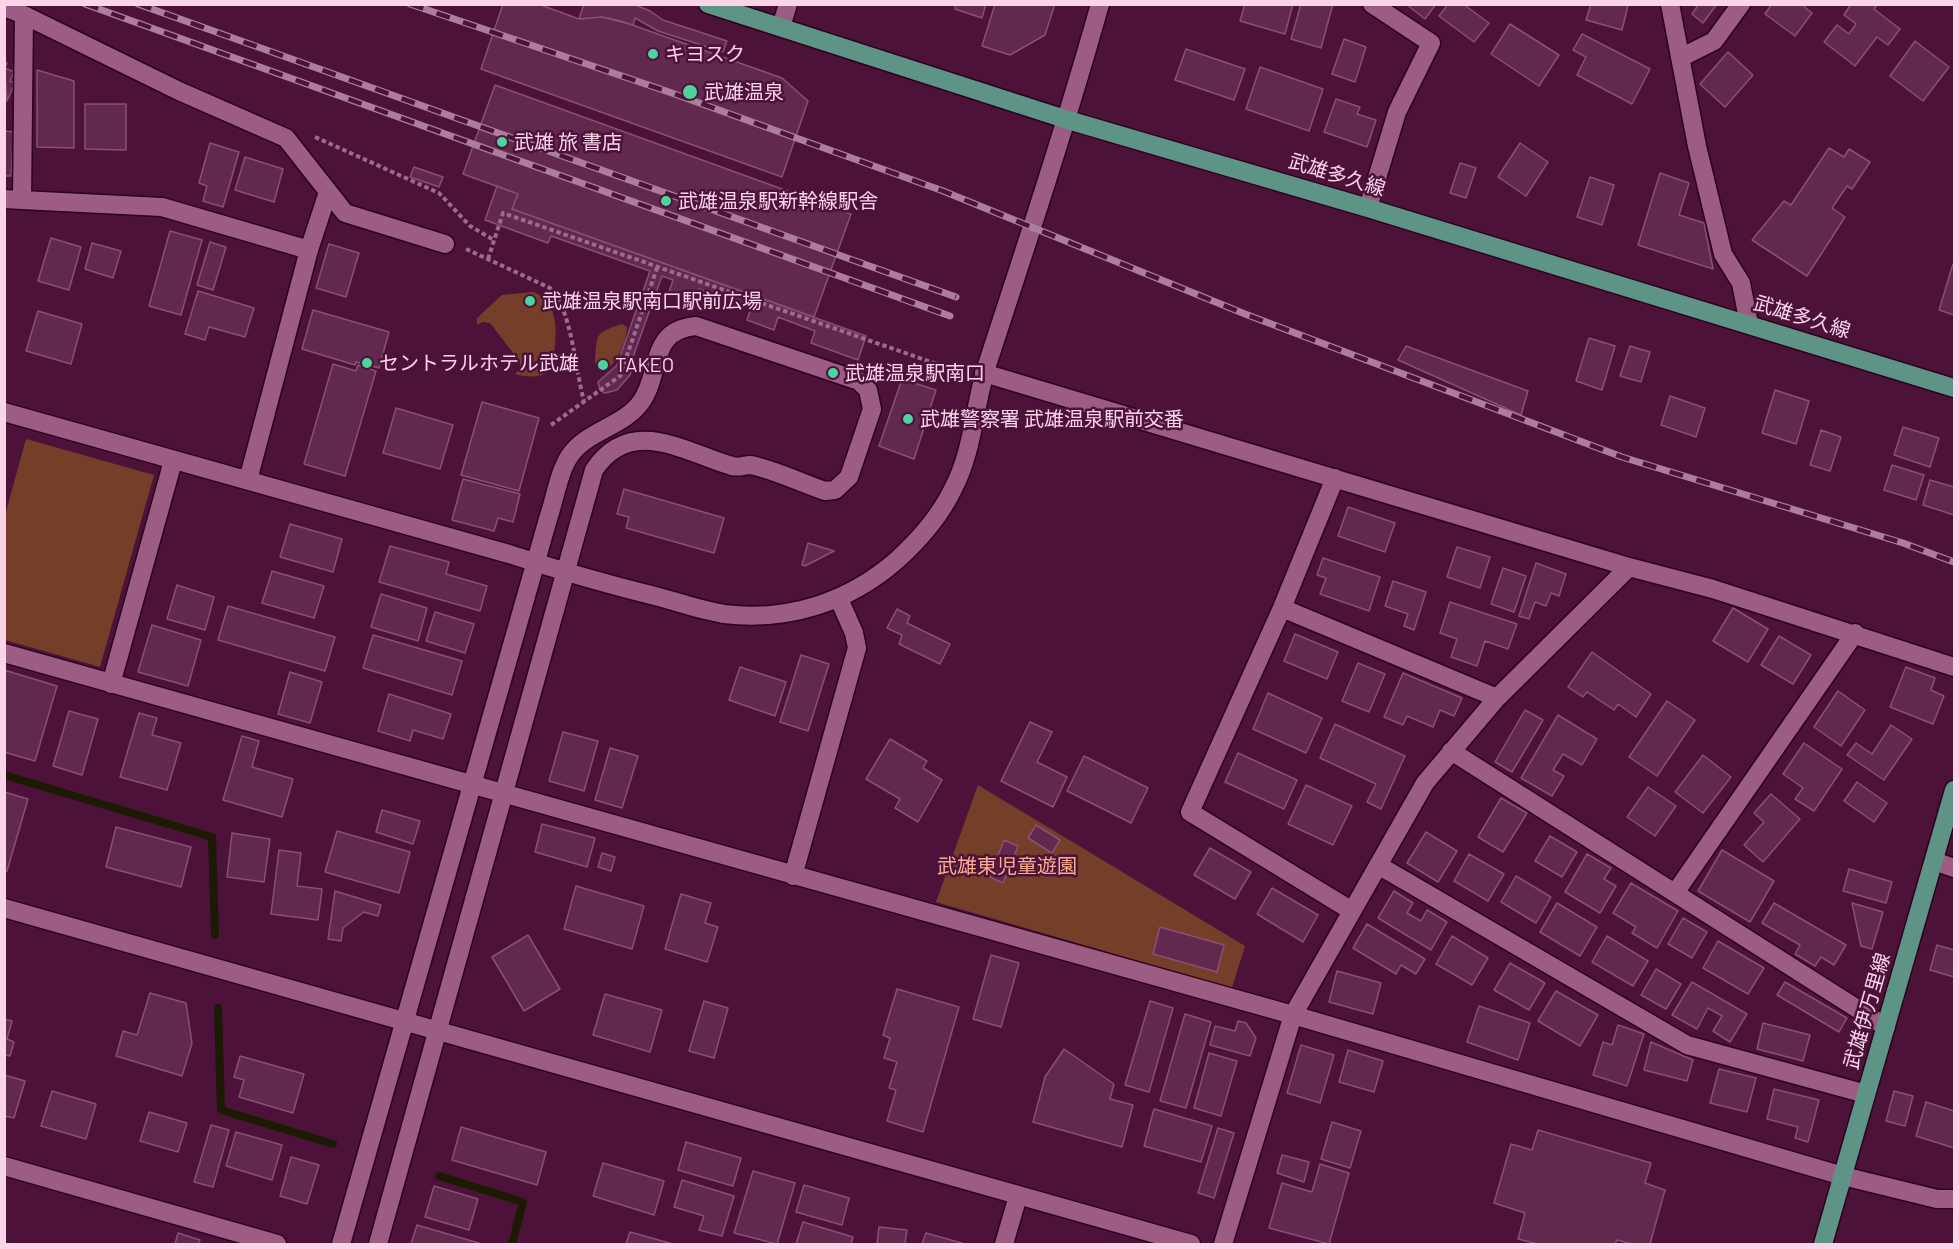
<!DOCTYPE html>
<html>
<head>
<meta charset="utf-8">
<style>
	body { margin:0 }
	#map { position:relative; width:1959px; height:1249px; overflow:hidden; background:#4c123a; font-family:Barlow,sans-serif }
	canvas { display:block }
	.frame { position:absolute; inset:0; border:6px solid #fad5ea; pointer-events:none }
</style>
</head>
<body>
<div id="map">
<canvas width="1959" height="1249"></canvas>
<div class="frame"></div>
</div>
<script>
const g = document.querySelector('canvas').getContext('2d');
g.lineJoin = 'round';
function fill(path, color) { g.fillStyle = color; g.fill(path, 'evenodd'); }
function strokePath(path, color, width, dash) { g.strokeStyle = color; g.lineWidth = width; g.lineCap = dash ? 'butt' : 'round'; g.setLineDash(dash || []); g.stroke(path); }
function write(font, color, halo, rows, align = 'center') {
  g.font = font + ' Barlow,"Noto Sans JP",sans-serif'; g.lineWidth = 5; g.setLineDash([]); g.textBaseline = 'middle'; g.strokeStyle = halo; g.fillStyle = color; for (const [text, x, y, turn = 0] of rows) {
    g.save(); g.translate(x, y); g.rotate((+turn || 0) * Math.PI / 180); g.textAlign = isNaN(turn) ? turn : align; if (halo) g.strokeText(text, 0, 0); g.fillText(text, 0, 0); g.restore();
  }
}
fill(new Path2D(`
	M534,292C564,306 555,342 552,368C545,378 525,378 515,374L520,369V362L490,323L483,322L477,325V318L502,295Z
	M622,324L627,327C626,342 616,367 602,372L595,362C597,334 594,333 622,324Z
	M26,439L154,475L100,667L5,640V515Z
	M978,785L1245,946L1232,988L936,902Z`), '#753e28');
strokePath(new Path2D(`
	M4,775L212,837L215,935
	M218,1008L221,1110L333,1144
	M439,1176L523,1202L512,1244`), '#1d1a04', 8);
const building = new Path2D(`
	M503,4H538L579,19L602,17L621,21L782,78L808,101L782,177L481,69Z
	M584,4H633L650,11L663,20L727,41L723,52L658,31L635,18L633,25L602,17L579,19Z
	M956,4H986L982,18L955,9Z
	M995,4H1055L1045,35L1010,55L982,46Z
	M1245,4H1293L1285,34L1240,21Z
	M1301,4H1333L1321,48L1291,39Z
	M1406,4H1436L1425,19Z
	M1448,4H1463L1489,23L1474,42L1439,16Z
	M1591,4L1628,5L1622,30L1586,20Z
	M1694,4H1717L1703,23L1692,14L1697,7Z
	M1772,4H1801L1812,13L1795,36L1765,14Z
	M1878,4L1874,9L1900,29L1888,45L1877,37L1855,66L1824,42L1837,25L1849,34L1856,24L1844,15L1851,4Z
	M1510,24L1559,55L1539,86L1491,54Z
	M1582,34L1650,69L1632,104L1577,75L1586,57L1573,50Z
	M1344,39L1366,47L1355,82L1332,74Z
	M1915,41L1949,67L1923,101L1890,76Z
	M1186,49L1245,69L1234,100L1175,80Z
	M1728,52L1753,75L1725,107L1700,84Z
	M4,62L7,63L5,68L14,72L10,81L15,83L7,101Z
	M1260,67L1323,89L1309,131L1246,109Z
	M37,70L74,81V148L37,147Z
	M495,85L851,214L814,317L512,209L518,194L463,174Z
	M1336,99L1360,107L1357,114L1376,120L1367,147L1324,132Z
	M85,104H126V150L85,149Z
	M4,131L14,132L11,176H4Z
	M210,143L239,152L223,207L203,201L207,186L199,183Z
	M1520,143L1548,162L1526,196L1498,177Z
	M1829,148L1844,157L1849,149L1870,162L1852,189L1847,186L1832,208L1845,217L1807,276L1752,240L1784,201L1791,205Z
	M245,157L283,169L274,202L235,190Z
	M1460,163L1476,168L1466,198L1450,193Z
	M414,167L443,177L439,187L410,177Z
	M1660,173L1689,183L1679,215L1704,223L1713,269L1638,245Z
	M1590,177L1614,185L1602,225L1577,217Z
	M497,186L518,194L512,209L866,336L858,360L811,343L815,331L778,317L774,330L747,320L751,308L699,289L694,301L669,292L673,280L662,276L633,357L635,360L630,375L617,390L605,393L600,390L598,382L617,365L650,271L551,236L548,243L485,220Z
	M170,231L202,240L181,315L149,306Z
	M51,238L81,247L69,290L38,281Z
	M210,242L226,247L213,290L197,285Z
	M92,243L121,251L113,278L85,269Z
	M329,244L359,253L346,297L316,288Z
	M1953,264L1954,265V315L1939,310Z
	M198,291L254,308L245,337L209,327L205,340L185,334Z
	M313,310L389,332L379,368L356,362L355,365L302,349Z
	M38,311L82,324L71,364L26,351Z
	M1589,338L1615,346L1602,390L1576,381Z
	M1406,346L1528,391L1521,415L1398,360Z
	M1630,346L1650,352L1641,382L1620,376Z
	M333,364L356,371L358,365L376,371L345,476L304,464Z
	M902,379L936,390L914,459L879,446Z
	M1775,390L1809,401L1796,444L1762,433Z
	M1670,396L1705,408L1696,437L1661,425Z
	M482,402L539,418L519,491L461,475Z
	M396,408L453,425L440,469L383,453Z
	M1903,427L1939,438L1930,467L1894,455Z
	M1821,430L1841,437L1830,471L1810,465Z
	M1892,465L1924,475L1916,500L1884,490Z
	M463,479L520,494L513,522L498,518L494,531L452,520Z
	M1930,480L1954,487V515L1923,505Z
	M624,489L724,518L714,553L626,528L629,517L617,514Z
	M1348,507L1395,523L1385,552L1338,536Z
	M290,524L342,539L333,572L280,557Z
	M808,543L834,551L805,566L802,565Z
	M390,546L449,562L446,574L487,586L480,611L379,582Z
	M1457,547L1490,557L1480,588L1447,577Z
	M1323,558L1380,577L1369,611L1320,594L1326,578L1317,575Z
	M1536,563L1566,574L1559,596L1551,593L1546,606L1535,602L1529,619L1519,616Z
	M1503,568L1526,576L1514,612L1491,604Z
	M272,571L324,586L314,618L262,603Z
	M1393,581L1426,592L1414,630L1404,626L1408,614L1385,606Z
	M177,585L214,597L205,630L167,619Z
	M381,594L427,608L418,641L371,627Z
	M1450,602L1517,624L1508,649L1485,641L1477,666L1451,657L1457,639L1440,633Z
	M228,606L335,637L325,671L218,640Z
	M1733,608L1768,629L1748,662L1713,641Z
	M897,609L910,616L907,623L950,644L940,664L899,644L902,635L887,628Z
	M435,612L474,624L465,653L426,641Z
	M152,625L201,640L188,686L138,672Z
	M1295,634L1338,652L1327,679L1284,661Z
	M373,635L462,661L452,695L363,668Z
	M1779,636L1811,655L1793,684L1761,665Z
	M1592,652L1651,694L1636,717L1618,704L1614,710L1587,692L1583,697L1568,687Z
	M801,655L829,664L808,731L780,722Z
	M1358,663L1385,674L1369,712L1342,701Z
	M740,667L786,682L775,716L729,700Z
	M1906,667L1935,678L1931,690L1944,696L1933,724L1890,707Z
	M4,670L57,686L35,761L4,752Z
	M290,672L322,682L310,723L278,714Z
	M1403,673L1462,698L1454,716L1440,710L1433,727L1407,716L1403,725L1384,717Z
	M1838,691L1865,710L1841,746L1814,727Z
	M1268,693L1322,718L1306,753L1253,729Z
	M389,694L451,714L443,739L413,730L410,741L378,731Z
	M1667,701L1695,720L1657,776L1629,757Z
	M1525,710L1543,720L1512,772L1495,762Z
	M69,711L98,719L82,775L53,766Z
	M139,713L157,718L152,735L181,743L167,790L120,777Z
	M1558,715L1597,739L1582,765L1563,754L1553,770L1564,776L1552,796L1521,778Z
	M1030,722L1052,732L1037,762L1067,777L1053,807L1001,781Z
	M1335,724L1405,756L1381,809L1367,802L1376,784L1320,758Z
	M1891,725L1912,739L1884,780L1847,755L1856,743L1872,754Z
	M563,732L598,741L584,791L549,781Z
	M242,736L259,741L252,767L293,779L282,817L223,800Z
	M890,739L927,761L923,768L942,780L918,822L895,808L900,799L866,779Z
	M1804,743L1842,769L1814,811L1795,799L1803,788L1783,774Z
	M610,748L638,756L622,808L595,800Z
	M1238,753L1297,780L1284,809L1225,782Z
	M1703,755L1731,777L1703,813L1675,792Z
	M1084,756L1148,788L1131,823L1067,791Z
	M1857,782L1887,803L1874,822L1844,801Z
	M1306,785L1352,806L1333,845L1288,824Z
	M1648,787L1676,806L1655,836L1627,817Z
	M4,792L28,799L7,871L4,870Z
	M1771,794L1800,819L1763,862L1744,845L1764,822L1754,813Z
	M1501,798L1527,813L1503,852L1478,837Z
	M382,810L420,821L413,844L376,832Z
	M542,824L595,838L587,867L535,852Z
	M1036,825L1060,840L1052,853L1028,838Z
	M116,827L191,847L181,887L106,867Z
	M337,831L410,852L399,893L325,872Z
	M1426,832L1457,851L1438,882L1407,863Z
	M232,833L270,839L264,882L227,877Z
	M1550,836L1577,852L1562,877L1535,861Z
	M1004,840L1018,846L1003,883L990,877Z
	M1210,848L1251,872L1235,899L1194,875Z
	M279,850L301,853L297,886L322,889L318,920L271,914Z
	M1722,850L1774,881L1750,922L1698,891Z
	M602,853L615,857L611,871L598,867Z
	M1469,854L1504,874L1488,901L1454,881Z
	M1587,854L1611,868L1604,879L1616,886L1600,913L1565,892Z
	M1849,869L1892,882L1886,903L1843,891Z
	M1516,876L1551,897L1536,923L1501,902Z
	M1631,883L1678,911L1657,948L1632,933L1636,927L1613,913Z
	M576,886L644,906L632,949L564,929Z
	M1272,888L1318,915L1303,942L1257,914Z
	M335,891L381,905L378,916L364,912L343,928L341,941L328,939Z
	M1394,891L1413,903L1407,913L1421,921L1427,910L1447,922L1431,950L1378,918Z
	M681,894L711,903L705,923L718,927L707,962L665,949Z
	M1557,903L1597,927L1580,956L1540,932Z
	M1774,903L1846,945L1834,965L1821,957L1815,966L1795,954L1800,945L1762,923Z
	M1852,903L1883,912L1872,949L1861,946Z
	M1683,918L1707,932L1692,958L1668,944Z
	M1367,924L1425,959L1416,974L1401,965L1396,974L1353,948Z
	M1160,927L1224,945L1217,972L1153,954Z
	M528,935L560,989L524,1011L492,957Z
	M1452,936L1488,958L1472,985L1436,964Z
	M1607,936L1648,961L1633,986L1592,962Z
	M1718,941L1764,968L1748,994L1703,968Z
	M1937,945L1954,950V977L1930,970Z
	M991,955L1019,963L1001,1027L973,1019Z
	M1510,963L1545,983L1529,1010L1494,990Z
	M1656,969L1681,984L1666,1009L1641,995Z
	M1337,971L1381,983L1373,1014L1329,1002Z
	M1692,982L1747,1014L1730,1042L1713,1031L1722,1016L1708,1008L1697,1029L1672,1015Z
	M1785,982L1847,1018L1839,1032L1777,995Z
	M897,989L959,1007L923,1132L887,1121L896,1090L889,1088L897,1062L884,1058L890,1038L883,1035Z
	M1556,991L1598,1015L1580,1046L1538,1021Z
	M150,993L186,1003L192,1043L182,1076L116,1056L123,1031L137,1035Z
	M605,994L662,1010L650,1052L593,1035Z
	M704,1001L728,1008L714,1058L689,1051Z
	M1150,1001L1173,1008L1149,1092L1125,1085Z
	M1479,1006L1530,1023L1518,1060L1467,1042Z
	M1185,1014L1211,1022L1186,1108L1160,1101Z
	M4,1019L12,1021L7,1039L14,1042L10,1056L4,1055Z
	M1238,1021L1246,1023L1256,1038L1250,1056L1210,1045L1215,1026L1235,1031Z
	M1763,1023L1810,1035L1803,1061L1757,1049Z
	M1618,1025L1644,1034L1627,1086L1593,1075L1603,1042L1612,1045Z
	M1651,1042L1693,1060L1687,1081L1644,1070Z
	M1301,1045L1334,1055L1320,1103L1287,1093Z
	M1064,1049L1114,1084L1110,1099L1133,1105L1122,1147L1033,1122L1045,1077Z
	M1348,1050L1383,1061L1374,1092L1339,1082Z
	M1209,1053L1237,1061L1221,1116L1194,1108Z
	M240,1056L304,1074L293,1113L239,1097L244,1080L234,1077Z
	M1719,1069L1756,1078L1747,1112L1710,1103Z
	M4,1075L25,1081L14,1118L4,1116Z
	M1774,1089L1819,1100L1808,1142L1795,1138L1798,1127L1767,1119Z
	M52,1091L96,1104L86,1139L41,1126Z
	M1894,1091L1913,1096L1905,1126L1886,1121Z
	M1926,1102L1954,1111V1148L1916,1136Z
	M1154,1109L1212,1126L1201,1162L1144,1146Z
	M149,1112L187,1123L178,1152L140,1141Z
	M1332,1122L1361,1131L1350,1168L1321,1159Z
	M211,1125L229,1130L213,1187L194,1182Z
	M461,1127L546,1152L537,1185L452,1160Z
	M1218,1128L1234,1133L1214,1198L1198,1193Z
	M1538,1130L1651,1163L1645,1183L1665,1190L1650,1244H1633L1617,1240L1615,1244H1538L1518,1239L1525,1213L1494,1203L1511,1144L1532,1150Z
	M236,1132L282,1145L272,1180L226,1166Z
	M686,1142L741,1158L733,1186L678,1170Z
	M1282,1155L1309,1162L1304,1182L1277,1173Z
	M291,1157L319,1165L307,1204L280,1196Z
	M603,1163L664,1181L654,1215L593,1196Z
	M1320,1164L1349,1173L1329,1244L1269,1228L1282,1183L1312,1192Z
	M753,1171L795,1183L777,1244L734,1233Z
	M682,1180L734,1196L722,1236L699,1230L704,1216L674,1207Z
	M804,1185L849,1198L842,1225L796,1212Z
	M434,1186L478,1199L469,1230L425,1217Z
	M803,1222L853,1237L851,1244H796Z
	M417,1225L482,1244H411Z
	M879,1227L907,1230L905,1244H877Z
	M630,1232L673,1244H626Z
	M178,1233L200,1240L198,1244H175Z
	M926,1233L965,1244H922Z`);
fill(building, '#62294f');
strokePath(building, '#8c4e76', 1.5);
const minor = new Path2D(`
	M1670,4L1697,146L1723,254L1741,283L1749,324
	M4,7L24,15L22,200L4,199
	M24,15L179,91L286,138L345,213L445,244
	M781,27L788,4
	M1680,58L1714,41L1741,4
	M22,200L162,207L309,250L328,192
	M1368,208L1397,112L1431,43L1372,4
	M984,373L1629,567L1713,589L1954,667
	M4,412L509,554C558,570 606,584 655,596C678,602 700,610 724,614C788,622 849,602 897,560C919,540 940,516 953,489C974,449 974,404 988,362C1027,243 1066,125 1100,4
	M1335,478L1282,608L1190,812L1352,911
	M248,480L309,250
	M1282,608L1497,698
	M4,653L1293,1015L1843,1176L1937,1199H1954
	M111,684L173,461
	M1451,751L1886,1027
	M1934,861L1954,868
	M1378,865L1687,1045L1866,1094
	M793,876L857,648L854,633L839,599
	M1675,893L1855,633
	M4,908L1191,1244
	M4,1166L277,1244
	M341,1244L548,519C555,499 559,470 571,454C589,430 624,426 641,402C662,373 648,330 696,326L859,381L868,390L872,409L849,477L835,490L825,491C807,485 767,467 750,465C744,465 739,468 732,466C684,452 631,415 594,470L378,1244
	M1004,1244L1018,1196
	M1223,1244L1293,1015L1425,783L1497,698L1629,567`);
const major = new Path2D(`
	M708,4L1068,120L1368,208L1954,388
	M1823,1244L1954,790`);
strokePath(minor, '#2b021f', 21);
strokePath(major, '#2b021f', 21);
strokePath(new Path2D(`
	M315,137L439,193L470,226L494,240
	M466,249L550,288C572,310 575,369 584,401
	M488,259L503,213L957,371
	M551,425L620,376L657,268`), '#9c6c8b', 4, [4.5, 3]);
strokePath(minor, '#9c5c84', 18);
strokePath(major, '#5e9485', 18);
const rail = new Path2D(`
	M85,4L950,316
	M138,4L956,297
	M410,4L669,92L943,191L1245,314L1622,457L1903,543L1954,562`);
strokePath(rail, '#ac7e9b', 7);
strokePath(rail, '#4c123a', 4.5, [14]);
for (const [x, y, r, color] of [
	[653,54,6,"#4bd49b"],
	[690,92,8,"#4bd49b"],
	[502,142,6,"#4bd49b"],
	[666,201,6,"#4bd49b"],
	[530,301,6,"#4bd49b"],
	[367,363,6,"#4bd49b"],
	[603,365,6,"#4bd49b"],
	[833,373,6,"#4bd49b"],
	[908,419,6,"#4bd49b"]
]) { const dot = new Path2D(); dot.arc(x, y, r, 0, 2 * Math.PI); g.fillStyle = color; g.fill(dot); strokePath(dot, '#4c123a', 2); }
write('20px', '#fad5ea', '#4c123a', [
	["キヨスク",665,54],
	["武雄温泉",704,92],
	["武雄 旅 書店",514,142],
	["武雄温泉駅新幹線駅舎",678,201],
	["武雄温泉駅南口駅前広場",542,301],
	["セントラルホテル武雄",379,363],
	["TAKEO",615,365],
	["武雄温泉駅南口",845,373],
	["武雄警察署 武雄温泉駅前交番",920,419]
], 'left');
write('20px', '#fad5ea', '#4c123a', [
	["武雄多久線",1337,175,17],
	["武雄多久線",1802,317,17],
	["武雄伊万里線",1867,1011,-74]
]);
write('20px', '#fbad8f', '#4c123a', [
	["武雄東児童遊園",1007,866]
]);
</script>
</body>
</html>
